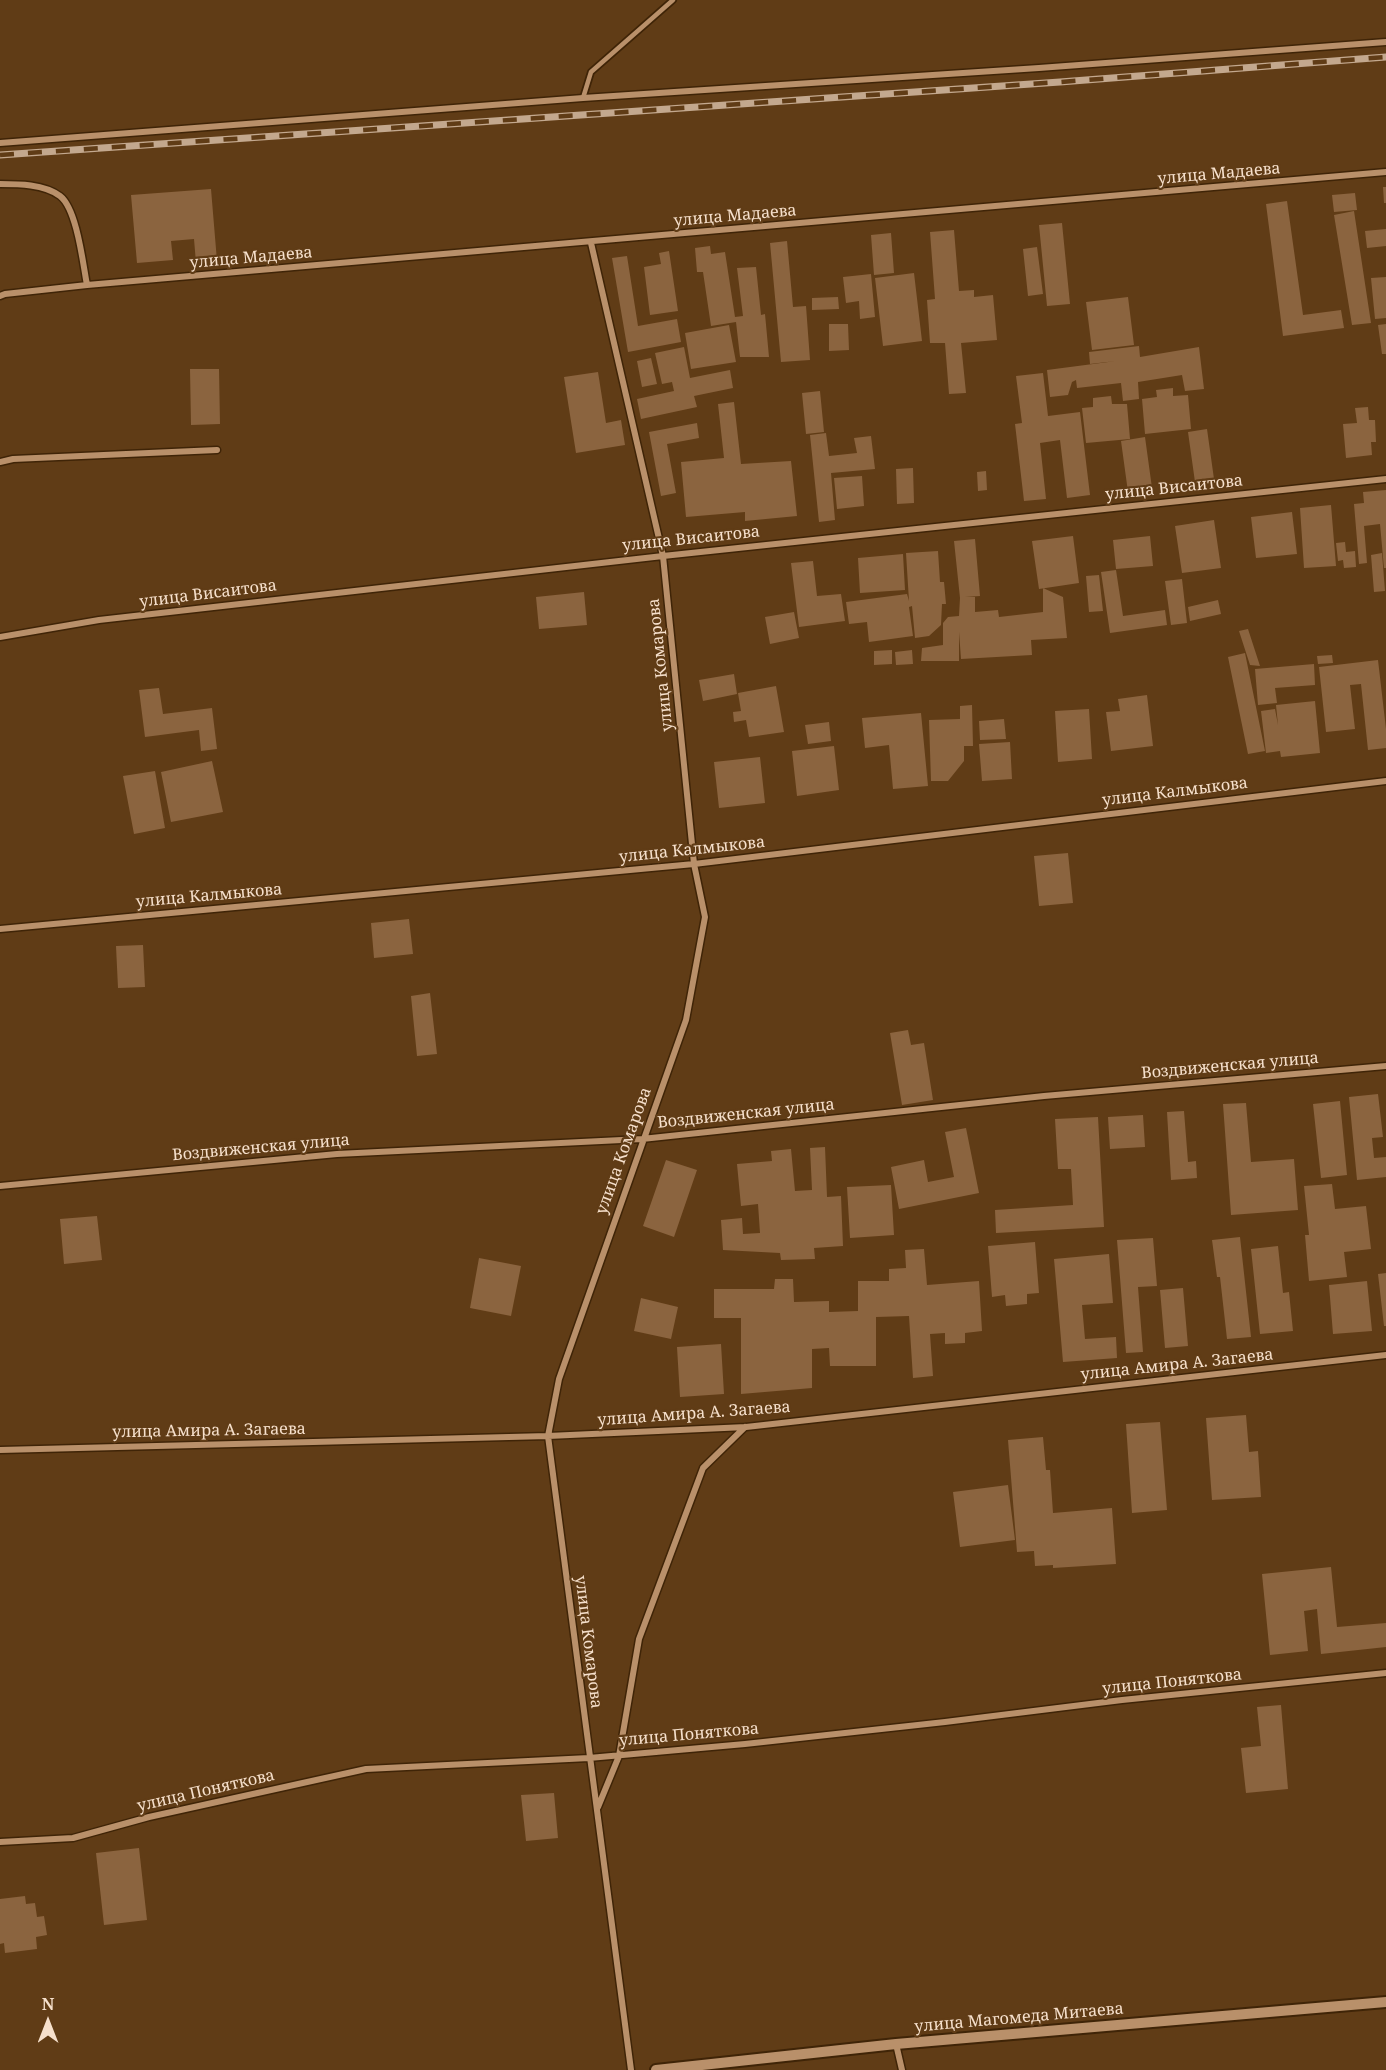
<!DOCTYPE html>
<html>
<head>
<meta charset="utf-8">
<style>
	body { margin:0 }
	#map { position:relative; width:1386px; height:2070px; overflow:hidden; background:#603c16; font-family:"Noto Serif",serif }
	canvas { display:block }
	.north { position:absolute; left:18px; top:1992px; width:60px; height:60px; -webkit-text-stroke:4px #603c16; paint-order:stroke; rotate:0deg; font-size:16px; font-weight:700; line-height:24px; text-align:center; color:#f6e0cc }
	.north::after { content:''; display:block; margin:auto; width:21px; height:27px; background:#f6e0cc; clip-path:polygon(50% 0,100% 100%,50% 72%,0 100%) }
</style>
</head>
<body>
<div id="map">
<canvas width="1386" height="2070"></canvas>
<div class="north">N</div>
</div>
<script>
const g = document.querySelector('canvas').getContext('2d');
g.lineJoin = 'round';
function fill(path, color) { g.fillStyle = color; g.fill(path, 'evenodd'); }
function strokePath(path, color, width, dash) { g.strokeStyle = color; g.lineWidth = width; g.lineCap = dash ? 'butt' : 'round'; g.setLineDash(dash || []); g.stroke(path); }
function write(font, color, halo, rows, align = 'center') {
  g.font = font + ' "Noto Serif",serif'; g.lineWidth = 4.5; g.setLineDash([]); g.textBaseline = 'middle'; g.strokeStyle = halo; g.fillStyle = color; for (const [text, x, y, turn = 0] of rows) {
    g.save(); g.translate(x, y); g.rotate((+turn || 0) * Math.PI / 180); g.textAlign = isNaN(turn) ? turn : align; if (halo) g.strokeText(text, 0, 0); g.fillText(text, 0, 0); g.restore();
  }
}
fill(new Path2D(`
	M1383,187H1386V203H1384Z
	M211,189L217,261L196,263L194,239L171,241L173,260L137,263L131,195Z
	M1355,193L1357,210L1334,212L1332,195Z
	M1287,201L1303,315L1341,310L1344,328L1283,336L1266,204Z
	M1354,211L1371,323L1352,325L1334,215Z
	M1062,223L1070,304L1047,306L1039,225Z
	M1386,229V246L1367,248L1365,231Z
	M954,230L959,291L974,290V297L993,295L997,340L961,343L966,393L949,394L945,343H930L927,300L935,299L930,232Z
	M891,233L894,273L874,275L871,235Z
	M787,241L793,307L806,306L810,360L781,362L770,243Z
	M710,246L711,254L725,252L735,317L743,316L737,268L756,267L761,315L765,314L769,357H740L736,322L711,326L703,272H697L695,248Z
	M1037,247L1043,294L1028,296L1023,249Z
	M669,251L678,311L650,315L644,267L661,264L659,253Z
	M627,256L638,326L677,319L681,342L628,352L612,258Z
	M914,273L922,341L883,346L875,278Z
	M871,274L875,317L860,319L859,301L846,303L843,277Z
	M1386,277V318L1375,319L1371,278Z
	M838,297L839,309L812,310V298Z
	M1128,297L1134,345L1092,350L1086,302Z
	M829,324H848L849,350L829,351Z
	M1386,324V354H1382L1378,325Z
	M729,325L736,362L691,369L685,333Z
	M1139,346L1140,357L1199,347L1204,389L1185,391L1182,375L1138,382L1139,399L1123,401L1121,383L1077,388L1076,380L1072,382L1068,395L1050,397L1047,370L1116,361L1090,364L1089,352Z
	M684,347L690,378L730,370L733,388L694,396L697,407L641,419L637,399L674,391L672,382L662,384L655,353Z
	M651,358L657,384L642,387L637,361Z
	M190,369H219L220,424L191,425Z
	M598,372L606,423L621,420L625,445L576,453L564,377Z
	M1043,373L1048,416L1080,412L1090,495L1067,498L1060,440L1040,443L1046,499L1024,501L1015,424L1022,423L1016,376Z
	M1173,388V396L1188,395L1191,429L1145,434L1142,399L1157,397L1156,390Z
	M820,391L824,432L806,434L802,393Z
	M1111,396L1112,404H1127L1130,439L1086,443L1082,408L1093,407V398Z
	M734,402L741,464L791,461L797,516L745,521V512L686,517L681,462L724,458L718,404Z
	M1368,407L1369,420H1375L1376,442H1371L1372,455L1346,458L1343,424L1357,423L1355,408Z
	M697,423L699,438L667,444L676,493L661,496L649,432Z
	M1207,429L1214,479L1195,482L1188,432Z
	M826,433L829,456L857,453L854,438L871,436L875,469L831,473L835,520L819,522L810,435Z
	M1145,437L1152,488L1128,492L1121,441Z
	M913,468L914,503L897,504L896,469Z
	M986,471L987,490L978,491L977,472Z
	M862,476L864,506L837,509L834,478Z
	M1386,490V568H1384L1380,524L1364,526L1367,563L1359,564L1354,504L1364,503L1363,492Z
	M1331,505L1336,566L1304,568L1300,508Z
	M1292,512L1297,554L1256,558L1251,517Z
	M1214,520L1221,568L1182,573L1175,526Z
	M1073,536L1079,583L1039,589L1032,541Z
	M1150,536L1153,566L1116,569L1113,540Z
	M975,539L980,596L965,597H975V612L998,610L999,617L1043,612V588L1063,597L1067,638L1031,640L1032,655L961,659L959,632V661H921L922,648L943,645V623L948,617L959,616L960,598L954,541Z
	M1345,542L1346,552L1355,551L1356,567L1344,568L1343,560L1338,561L1336,543Z
	M938,551L940,582H944L946,604H942L941,625L929,636L915,638L912,606L909,607L913,636L869,642L867,622L849,624L846,602L907,594L909,601L906,553Z
	M1382,553L1385,591L1374,592L1371,555Z
	M903,554L905,590L860,593L858,558Z
	M813,561L817,596L841,594L845,621L799,627L791,563Z
	M1116,570L1123,616L1165,610L1167,625L1110,633L1101,572Z
	M1099,575L1103,611L1089,612L1086,576Z
	M1182,579L1187,623L1171,625L1165,581Z
	M584,592L587,625L539,629L536,597Z
	M1218,600L1221,614L1190,621L1188,607Z
	M794,612L799,638L770,644L765,617Z
	M1248,629L1260,666L1250,665L1239,631Z
	M892,650V664L874,665V651Z
	M912,650L913,664L896,665L895,652Z
	M1245,653L1265,751L1248,754L1228,657Z
	M1332,655L1333,663L1318,664L1317,656Z
	M1378,660L1386,729V748L1368,750L1361,684L1350,685L1355,729L1326,732L1319,667Z
	M1314,664L1315,685L1275,688L1277,703L1258,705L1255,669Z
	M734,674L737,694L703,701L699,680Z
	M776,686L784,732L749,737L746,720L734,722L733,712L741,711L738,693Z
	M159,688L163,714L212,708L217,749L201,751L199,730L145,737L139,690Z
	M1147,695L1153,746L1111,751L1106,712L1120,711L1118,699Z
	M1315,701L1320,753L1281,757L1280,751L1266,753L1261,711L1275,709L1278,725L1276,705Z
	M972,705L973,746H964V761L948,781H931L929,720L960,719V706Z
	M1089,709L1092,759L1058,762L1055,711Z
	M921,713L928,786L893,789L889,745L865,748L862,718Z
	M1004,719L1006,739L980,740L979,721Z
	M829,722L831,741L808,744L805,725Z
	M1010,742L1012,779L982,781L979,744Z
	M834,746L839,790L797,796L792,751Z
	M760,757L765,803L719,808L714,762Z
	M212,761L223,812L171,822L161,772Z
	M155,771L165,828L134,834L123,776Z
	M1068,853L1073,903L1039,906L1034,856Z
	M409,919L413,954L374,958L371,923Z
	M143,945L145,987L118,988L116,946Z
	M430,993L437,1054L417,1056L411,996Z
	M908,1030L911,1045L924,1043L933,1100L902,1105L890,1033Z
	M1378,1094L1383,1137L1372,1138L1374,1158L1386,1157V1177L1357,1180L1349,1097Z
	M1340,1101L1347,1175L1321,1178L1313,1104Z
	M1246,1103L1251,1162L1294,1159L1298,1210L1231,1215L1223,1104Z
	M1184,1111L1188,1162L1196,1161L1197,1178L1171,1180L1167,1112Z
	M1143,1115L1145,1147L1110,1149L1108,1117Z
	M1098,1117L1104,1227L996,1233L995,1210L1073,1205L1071,1169H1058L1055,1119Z
	M966,1128L979,1193L899,1209L891,1167L924,1160L928,1182L954,1177L945,1132Z
	M825,1147L827,1197L841,1196L843,1246L814,1248L815,1259L781,1260L780,1253L723,1250L721,1220L742,1218L743,1234L760,1233L758,1204L741,1206L737,1164L772,1161L771,1151L791,1149L795,1191L812,1190L810,1148Z
	M666,1160L697,1170L674,1237L643,1226Z
	M1332,1184L1335,1209L1366,1206L1371,1249L1344,1252L1347,1277L1309,1281L1305,1235H1309L1304,1186Z
	M891,1185L894,1235L850,1238L847,1187Z
	M97,1216L102,1260L64,1264L60,1219Z
	M1240,1237L1251,1337L1227,1339L1220,1277H1217L1212,1240Z
	M1153,1238L1157,1286L1138,1287L1143,1352L1126,1353L1117,1240Z
	M1035,1242L1039,1293L1027,1294V1304L1006,1306L1005,1295L992,1297L988,1246Z
	M1278,1246L1283,1293L1289,1292L1293,1331L1260,1334L1251,1249Z
	M924,1249L927,1285L979,1281L982,1331L965,1333V1343L945,1344V1333L930,1334L933,1376L913,1378L909,1316L876,1317V1366H830L829,1348L812,1349V1388L741,1394V1318H714V1289H774L775,1279H793L794,1302L829,1301V1312L858,1311V1281H889V1269L906,1268L905,1250Z
	M1109,1254L1113,1303L1082,1305L1085,1339L1116,1337L1117,1358L1063,1362L1054,1259Z
	M479,1258L521,1266L511,1316L470,1308Z
	M1386,1273V1326H1384L1378,1274Z
	M1367,1281L1372,1331L1333,1334L1329,1285Z
	M1183,1288L1188,1346L1165,1348L1160,1290Z
	M641,1298L678,1307L671,1339L634,1331Z
	M721,1344L724,1394L680,1397L677,1347Z
	M1246,1415L1249,1452L1258,1451L1261,1497L1212,1500L1206,1418Z
	M1160,1422L1167,1510L1132,1513L1126,1424Z
	M1043,1437L1046,1470H1050L1053,1513L1112,1508L1116,1564L1053,1568V1565L1035,1566L1034,1551L1017,1552L1008,1440Z
	M1008,1485L1015,1540L960,1547L953,1492Z
	M1331,1567L1337,1627L1386,1623V1647L1321,1654L1317,1609L1304,1611L1308,1651L1270,1655L1262,1574Z
	M1281,1705L1288,1789L1246,1793L1241,1748L1261,1746L1257,1707Z
	M554,1793L558,1838L526,1841L521,1795Z
	M139,1848L147,1920L104,1925L96,1853Z
	M25,1896L26,1904L35,1903L37,1917L44,1916L47,1935L36,1937L37,1949L5,1953L4,1943L0,1944V1899Z`), '#8b643f');
const service = new Path2D(`
	M583,98L591,72L673,0`);
const minor = new Path2D(`
	M0,143L583,98L1039,68L1386,42
	M0,184C18,184 44,184 60,196C77,209 83,264 87,285
	M591,243L663,556L694,864L705,917L686,1020L559,1379L548,1436L631,2070
	M0,296L5,294L87,285L1386,172
	M0,462L13,459L217,450
	M0,637L99,620L663,556L1386,479
	M0,929L694,864L1386,781
	M0,1186L337,1154L642,1139L1044,1096L1386,1066
	M0,1450L548,1436L746,1427L1386,1355
	M598,1807L619,1756L639,1639L703,1468L745,1427
	M0,1842L73,1838L149,1817L366,1769L589,1758L745,1744L945,1722L1122,1700L1386,1673
	M896,2044L902,2070`);
const tertiary = new Path2D(`
	M656,2070L896,2044L1386,2002`);
strokePath(service, '#3f2407', 8);
strokePath(minor, '#3f2407', 9);
strokePath(tertiary, '#3f2407', 14);
strokePath(service, '#b9906a', 4.5);
strokePath(minor, '#b9906a', 6);
strokePath(tertiary, '#b9906a', 10);
const rail = new Path2D(`
	M0,155L1060,82L1386,57`);
strokePath(rail, '#c3a88e', 7);
strokePath(rail, '#603c16', 4.5, [14]);
write('16px', '#f6e0cc', '#603c16', [
	["улица Мадаева",1219,174,-5],
	["улица Мадаева",735,216,-5],
	["улица Мадаева",251,258,-5],
	["улица Висаитова",1174,488,-6],
	["улица Висаитова",691,539,-6],
	["улица Висаитова",208,594,-7],
	["улица Комарова",661,665,-96],
	["улица Калмыкова",1175,792,-7],
	["улица Калмыкова",692,850,-6],
	["улица Калмыкова",209,896,-5],
	["Воздвиженская улица",1230,1066,-5],
	["Воздвиженская улица",746,1114,-6],
	["Воздвиженская улица",261,1148,-5],
	["улица Комарова",624,1151,-70],
	["улица Амира А. Загаева",1177,1365,-6],
	["улица Амира А. Загаева",694,1414,-4],
	["улица Амира А. Загаева",209,1431,-1],
	["улица Комарова",588,1642,83],
	["улица Поняткова",1172,1682,-6],
	["улица Поняткова",689,1735,-5],
	["улица Поняткова",206,1791,-13],
	["улица Магомеда Митаева",1019,2018,-5]
]);
</script>
</body>
</html>
